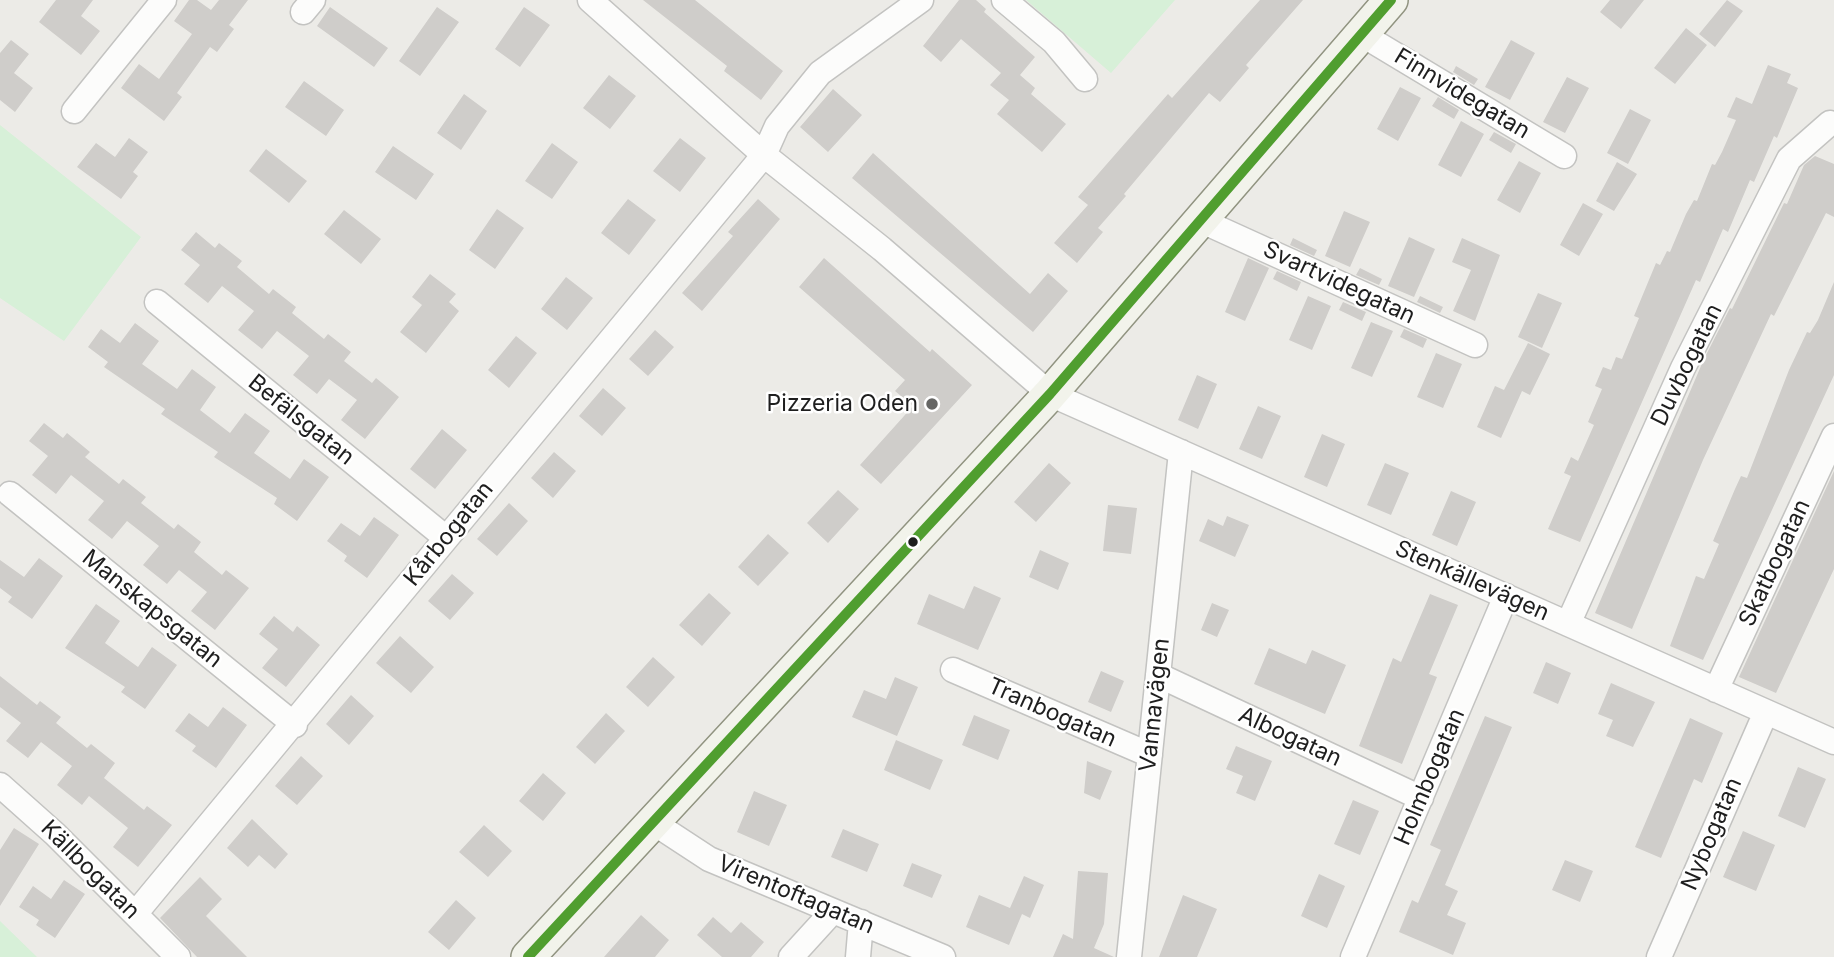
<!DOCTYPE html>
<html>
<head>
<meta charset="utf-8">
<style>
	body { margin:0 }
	canvas { display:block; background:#ecebe7 }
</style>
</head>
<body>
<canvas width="1834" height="957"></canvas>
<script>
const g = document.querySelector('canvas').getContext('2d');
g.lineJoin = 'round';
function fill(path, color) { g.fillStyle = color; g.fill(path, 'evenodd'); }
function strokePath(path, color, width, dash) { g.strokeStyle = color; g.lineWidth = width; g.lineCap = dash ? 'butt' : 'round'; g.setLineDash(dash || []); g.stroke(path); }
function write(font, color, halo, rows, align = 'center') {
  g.font = font + ' Inter,sans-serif'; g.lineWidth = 5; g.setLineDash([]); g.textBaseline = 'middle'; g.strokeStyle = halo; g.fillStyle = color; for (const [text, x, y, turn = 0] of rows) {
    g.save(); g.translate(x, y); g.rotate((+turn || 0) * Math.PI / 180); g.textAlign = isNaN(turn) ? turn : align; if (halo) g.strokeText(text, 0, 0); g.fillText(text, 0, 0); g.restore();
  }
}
fill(new Path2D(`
	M1026,0H1175L1111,73Z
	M0,125L141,237L64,341L0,298Z
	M0,921L37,957H0Z`), '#d7f0d8');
fill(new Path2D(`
	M56,0H93L81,16L100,31L81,55L39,22Z
	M189,0H197L211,10L219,0H248L229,25L234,29L217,52L210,47L177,93L182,97L164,121L121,88L139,64L159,79L192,34L174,21Z
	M643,0H695L783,71L761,100L724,71L727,66Z
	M959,0H976L986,9L984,12L1035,57L1020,75L1035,88L1031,94L1066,124L1042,152L997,114L1009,100L990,85L1001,73L961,39L941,62L923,46Z
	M1260,0H1303L1246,65L1249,68L1220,102L1209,93L1124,194L1126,196L1098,228L1103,232L1077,263L1054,243L1088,205L1078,197L1168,94L1172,98Z
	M1610,0H1644L1621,29L1600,12Z
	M1727,0L1743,11L1715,47L1699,34Z
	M330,7L388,48L374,67L317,26Z
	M437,7L459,22L420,76L399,61Z
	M524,7L550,25L520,67L495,49Z
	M1686,28L1707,45L1675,84L1654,68Z
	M11,40L29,54L14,73L33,88L15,112L0,100V53Z
	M1511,40L1535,53L1510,100L1485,87Z
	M1768,65L1791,74L1787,83L1798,88L1777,138L1774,136L1754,182L1750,180L1728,232L1723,229L1700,282L1696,280L1580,542L1548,529L1571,476L1564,473L1571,457L1578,461L1594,425L1588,422L1602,389L1595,386L1603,367L1611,370L1616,357L1622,359L1639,318L1634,316L1656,263L1660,265L1667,251L1670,252L1686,214L1694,200L1697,201L1712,164L1715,165L1722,152L1736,120L1727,117L1736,97L1752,104Z
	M1456,66L1478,79L1474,85L1453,72Z
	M609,75L636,96L610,129L583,108Z
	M1567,77L1589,88L1565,133L1543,122Z
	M304,81L344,110L326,136L285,107Z
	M1400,87L1421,98L1398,141L1377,129Z
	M833,89L862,115L828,152L800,127Z
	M464,94L487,111L461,150L437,133Z
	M1438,97L1459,110L1454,119L1432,106Z
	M1630,109L1651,120L1628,164L1607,153Z
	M1461,121L1484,134L1461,177L1438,165Z
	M1494,132L1516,144L1511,153L1489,140Z
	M129,138L148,152L133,172L138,176L121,199L77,167L96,143L115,157Z
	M680,138L706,158L680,192L653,171Z
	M552,143L578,162L552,199L525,181Z
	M393,146L434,174L416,200L375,172Z
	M266,149L307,181L289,203L249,171Z
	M873,153L1030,294L1048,273L1068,291L1033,332L852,178Z
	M1815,156L1834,164V217L1826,213L1774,316L1771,314L1703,460L1632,629L1595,613L1704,359L1730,308L1732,309L1784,203L1787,204L1804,165Z
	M1519,161L1541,173L1520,213L1497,200Z
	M1617,162L1637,174L1614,211L1596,201Z
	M628,199L656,220L629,255L601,233Z
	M758,199L780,219L702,311L682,293L733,236L728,232Z
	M1583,203L1603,214L1579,256L1560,245Z
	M497,209L524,228L495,269L469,250Z
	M344,210L381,239L361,264L324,234Z
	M1344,211L1370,222L1350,267L1325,256Z
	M196,232L215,248L219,243L242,261L237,267L269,294L273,289L296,307L292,313L324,339L328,334L351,352L344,361L372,383L376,378L399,397L365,439L341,420L357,400L329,379L317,394L293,375L309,356L277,331L262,349L238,330L254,311L222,286L208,303L184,284L200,265L181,250Z
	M1409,237L1435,249L1414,297L1388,286Z
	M1293,238L1317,250L1314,256L1290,245Z
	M1462,238L1500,255L1475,321L1453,311L1471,270L1452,262Z
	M824,258L930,352L932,349L972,385L881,484L860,465L913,406L895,391L905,380L799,287Z
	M1248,258L1269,268L1245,321L1225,312Z
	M1360,268L1382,279L1379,285L1356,275Z
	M1277,271L1301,282L1297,291L1273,279Z
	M430,274L456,294L449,302L459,311L426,353L400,332L422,305L412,297Z
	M566,277L593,298L567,330L541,309Z
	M1834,282V375L1703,660L1670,646L1696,576L1704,579L1719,544L1713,541L1735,489L1741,476L1747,478L1789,370L1807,332L1810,333L1818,320Z
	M1538,293L1562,303L1542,348L1518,337Z
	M1308,296L1331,306L1312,350L1289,340Z
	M1420,296L1443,307L1440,313L1417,302Z
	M1343,302L1366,312L1362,321L1339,310Z
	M1371,322L1393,331L1372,377L1351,368Z
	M135,323L159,341L142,364L177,389L192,369L216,387L200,410L230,433L245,413L270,431L254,453L290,479L304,459L329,477L297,521L274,504L277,498L214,457L218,452L161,414L165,409L104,367L108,362L88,347L101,329L120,343Z
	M1404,329L1427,339L1423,348L1400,337Z
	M655,330L674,347L648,376L629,359Z
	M516,336L537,353L509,388L488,370Z
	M1528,343L1550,354L1530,395L1522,391L1501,438L1477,427L1495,386L1504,390Z
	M1436,353L1462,364L1443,408L1417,397Z
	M1197,375L1217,384L1198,429L1178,420Z
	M603,388L626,408L602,436L579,416Z
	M1258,406L1281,416L1262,459L1239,449Z
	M44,423L63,438L67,433L90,452L85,457L119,484L123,479L146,497L141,503L174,529L178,524L201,542L194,552L222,575L226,570L249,588L215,630L191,611L207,592L179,570L167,584L143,565L159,546L127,521L112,539L88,520L104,501L71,475L56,494L32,475L48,456L29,441Z
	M442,429L467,450L435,489L410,469Z
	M1322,434L1345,444L1327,487L1304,477Z
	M554,452L576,471L553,498L531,478Z
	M1049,463L1071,483L1036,522L1014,502Z
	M1385,463L1409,473L1391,515L1367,505Z
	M1834,471V569L1776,693L1739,677Z
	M838,490L859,509L828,543L807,523Z
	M1451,491L1476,502L1457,546L1432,535Z
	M509,503L528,521L497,556L477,539Z
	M1108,505L1137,508L1131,554L1103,551Z
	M1227,516L1249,525L1235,557L1199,541L1208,519L1223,526Z
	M374,517L399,535L367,578L344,561L347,556L327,541L341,523L360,536Z
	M768,534L789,553L758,586L738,567Z
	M1040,550L1069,563L1058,590L1029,577Z
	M39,558L63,576L32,619L8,602L12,597L0,588V560L24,577Z
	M452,574L474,593L450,620L428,601Z
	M974,586L1001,598L978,650L917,624L929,594L964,609Z
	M709,593L731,613L702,646L679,625Z
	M1430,594L1458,605L1429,674L1437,677L1402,764L1359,746L1393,658L1401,662Z
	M1212,603L1229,610L1217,637L1201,630Z
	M96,604L120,621L105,643L138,667L152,647L177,665L145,709L121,692L125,687L65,648Z
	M274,616L293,632L297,626L320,645L286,687L262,668L278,649L259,634Z
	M400,636L434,667L411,693L376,663Z
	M1269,648L1306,664L1312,650L1346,665L1325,714L1254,684Z
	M653,657L675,677L648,707L626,687Z
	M1546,662L1571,673L1558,704L1533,693Z
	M1101,671L1124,681L1111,712L1088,702Z
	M0,676L37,705L40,701L61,717L56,723L87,748L91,744L115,763L104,778L144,810L147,806L172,825L138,867L113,847L128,828L89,796L82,805L57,785L72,766L41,742L28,758L6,741L21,723L0,707Z
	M895,677L918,687L897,736L852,717L864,690L886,699Z
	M1611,683L1655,702L1633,747L1606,736L1613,720L1598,714Z
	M351,695L374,716L349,745L326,724Z
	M223,707L247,725L216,768L192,751L196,746L175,731L189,713L208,727Z
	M606,713L625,731L595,764L576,747Z
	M974,715L1010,730L998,760L962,745Z
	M1485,716L1512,727L1445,885L1458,891L1447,915L1466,923L1453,955L1399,932L1412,900L1418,903L1441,850L1430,845Z
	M1690,718L1723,733L1702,783L1694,779L1661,858L1635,847Z
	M896,740L943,760L930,790L884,770Z
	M1236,746L1272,761L1255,801L1236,793L1243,776L1226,769Z
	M301,756L323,776L297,805L275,786Z
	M1087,761L1112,771L1100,800L1084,793Z
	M1798,767L1826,779L1805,828L1778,816Z
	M543,773L566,793L543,821L519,801Z
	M754,791L787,805L769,846L737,832Z
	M1353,800L1379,811L1360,855L1334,844Z
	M252,819L288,854L275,869L259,855L248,867L227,848Z
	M484,825L512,851L488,877L459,852Z
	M14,828L39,844L0,906V850Z
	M843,829L879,844L867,872L831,857Z
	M1743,831L1775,845L1756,891L1723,877Z
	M1565,860L1593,871L1580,902L1552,890Z
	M912,863L942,875L932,898L903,886Z
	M1078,871L1108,873L1104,924L1094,948L1114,957H1053L1063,934L1073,939Z
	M1319,874L1345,886L1327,928L1301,916Z
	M1024,876L1044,885L1030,918L1022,914L1009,945L966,927L979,895L1010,908Z
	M200,877L222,899L206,916L247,957H197L160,918Z
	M64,880L85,894L55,938L36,925L39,920L19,907L33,886L51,899Z
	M1183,895L1217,909L1197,957H1159Z
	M456,900L476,918L449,950L428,932Z
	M641,915L669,940L655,957H604Z
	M713,917L731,933L741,922L764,942L751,957H722L697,935Z`), '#cfcdca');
const street = new Path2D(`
	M590,0L764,155L882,249L1050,394L1834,742
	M1004,0L1054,42L1085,79
	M303,12L313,0
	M1361,34L1564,156
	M74,111L164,0
	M1202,221L1475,345
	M157,302L446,538
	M10,494L295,725
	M1568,624L1683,368L1789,159L1830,123
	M953,670L1150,755
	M1158,675L1421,798
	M1716,690L1834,436
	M0,785L55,834L178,957
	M654,823L709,859L943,957
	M135,914L764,155L777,126L820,73L921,0
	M791,957L833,911
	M858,957L861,922
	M1129,957L1181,452
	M1353,957L1506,596
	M1659,957L1766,712`);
const secondary = new Path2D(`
	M528,957L1050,394L1391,0`);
strokePath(street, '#c3c3c1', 27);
strokePath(secondary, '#919481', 36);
strokePath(street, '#fcfcfb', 24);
strokePath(secondary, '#f2f3eb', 33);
strokePath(new Path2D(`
	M528,957L1050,394L1391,0`), '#509e2f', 10);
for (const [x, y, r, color] of [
	[932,404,7,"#666664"],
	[913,542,6,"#1e1e1e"]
]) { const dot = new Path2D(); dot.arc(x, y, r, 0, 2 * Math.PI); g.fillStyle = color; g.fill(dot); strokePath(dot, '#fff', 2.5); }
write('23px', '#1e1e1e', '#fff', [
	["Finnvidegatan",1462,94,31],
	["Svartvidegatan",1339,283,25],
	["Duvbogatan",1687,365,-64],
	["Befälsgatan",301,420,39],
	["Kårbogatan",449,534,-51],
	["Skatbogatan",1775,563,-65],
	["Stenkällevägen",1472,581,24],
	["Manskapsgatan",152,609,39],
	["Vannavägen",1155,705,-84],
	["Tranbogatan",1052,713,24],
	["Albogatan",1290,737,25],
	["Holmbogatan",1430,777,-67],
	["Nybogatan",1712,834,-67],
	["Källbogatan",90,870,45],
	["Virentoftagatan",796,895,23]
]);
write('23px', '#1e1e1e', '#fff', [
	["Pizzeria Oden",918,404]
], 'right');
</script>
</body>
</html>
